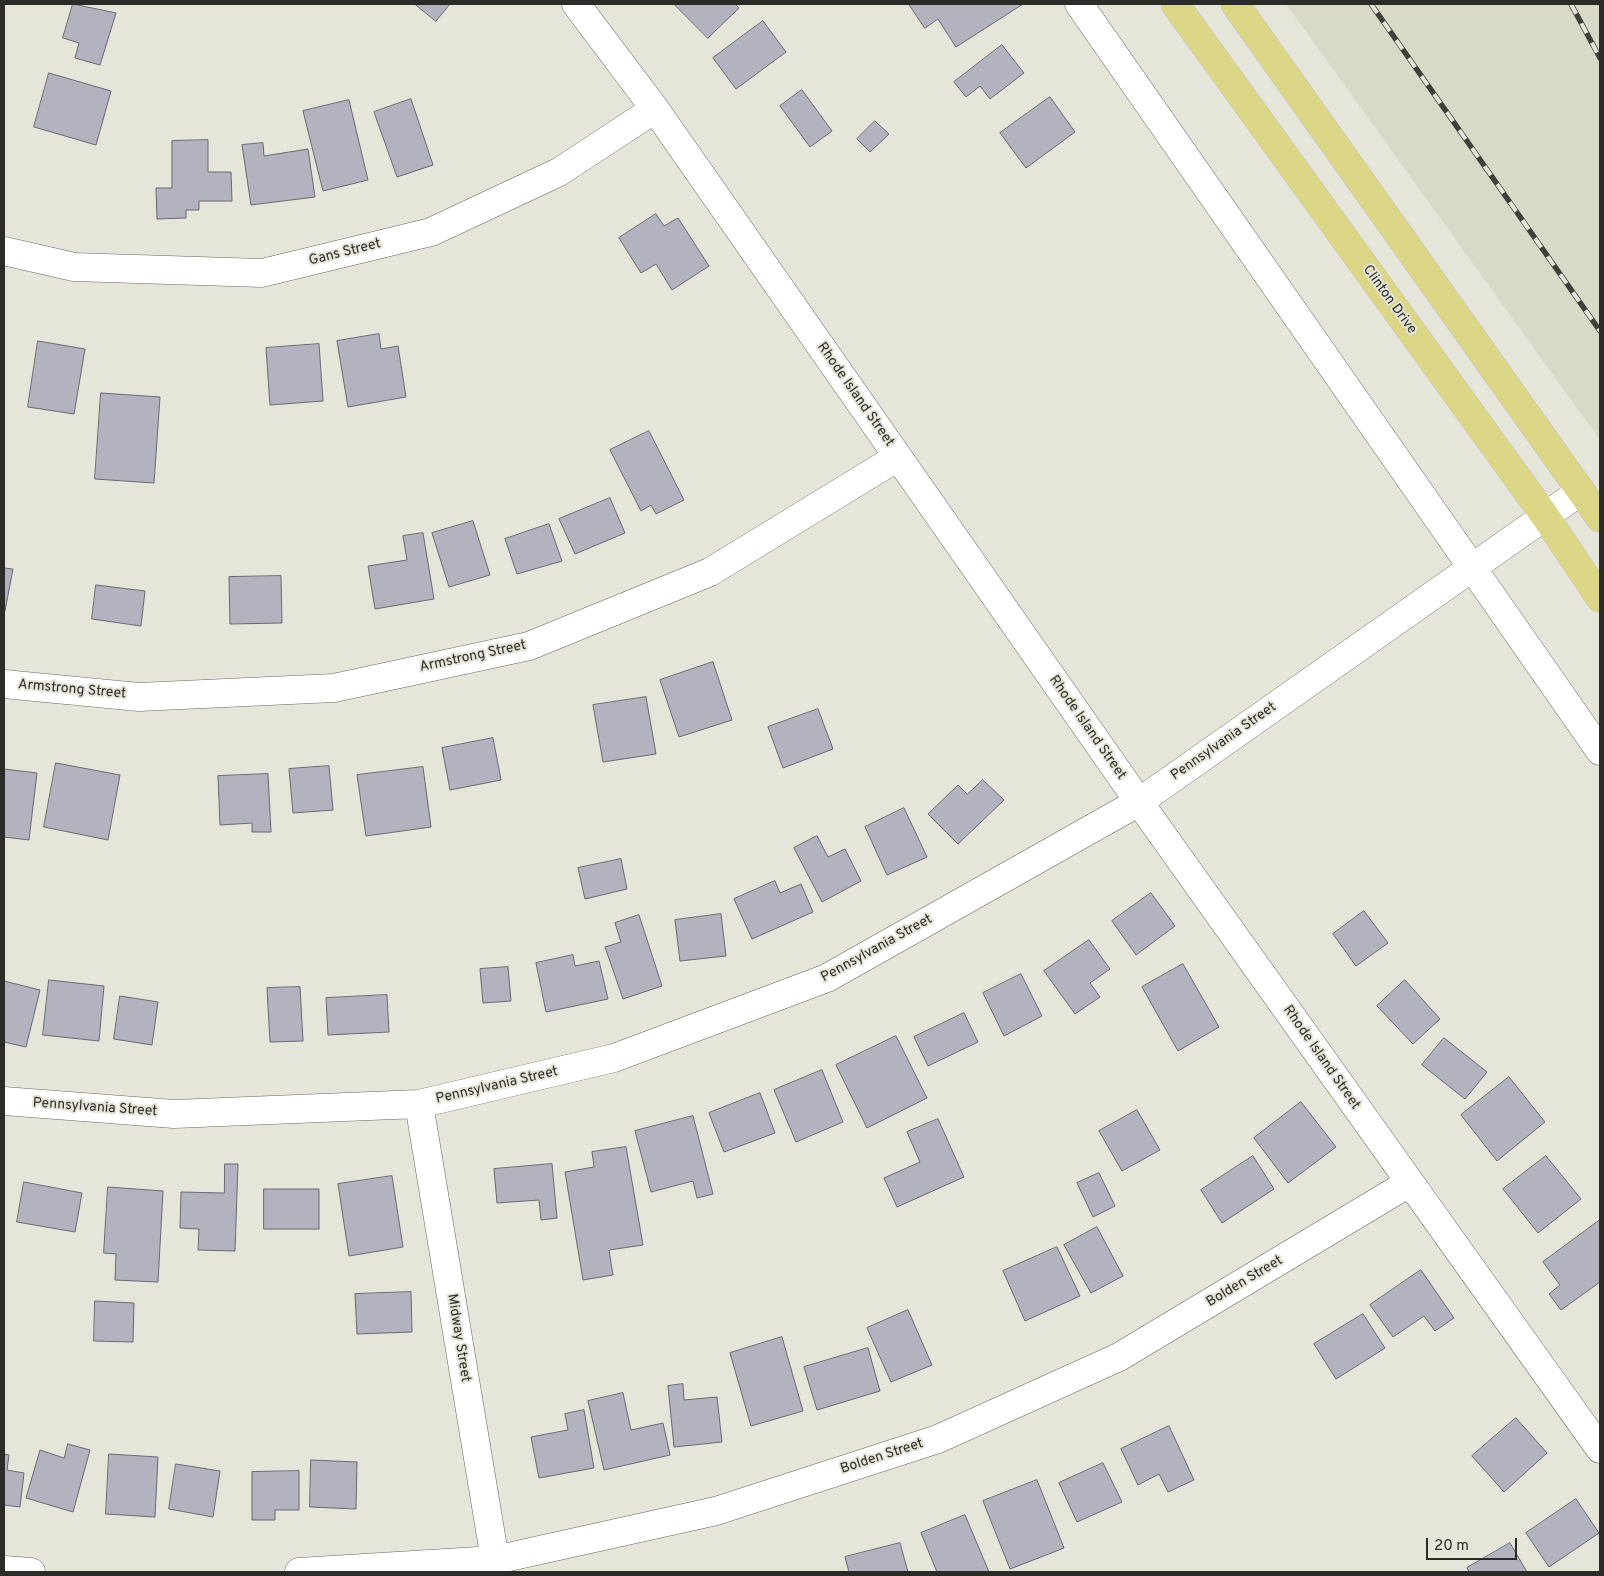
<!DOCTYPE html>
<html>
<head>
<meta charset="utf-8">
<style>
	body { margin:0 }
	#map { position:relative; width:1604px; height:1576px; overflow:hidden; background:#e5e5d9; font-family:Overpass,sans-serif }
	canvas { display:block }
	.frame { position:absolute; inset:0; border:5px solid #2b2b27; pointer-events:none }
	.scale { position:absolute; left:1426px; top:1538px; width:91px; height:22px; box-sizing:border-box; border:2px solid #2b2b27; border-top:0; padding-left:6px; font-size:15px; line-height:18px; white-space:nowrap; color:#2b2b27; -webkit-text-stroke:4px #e5e5d9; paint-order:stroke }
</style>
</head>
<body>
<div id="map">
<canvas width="1604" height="1576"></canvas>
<div class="frame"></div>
<div class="scale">20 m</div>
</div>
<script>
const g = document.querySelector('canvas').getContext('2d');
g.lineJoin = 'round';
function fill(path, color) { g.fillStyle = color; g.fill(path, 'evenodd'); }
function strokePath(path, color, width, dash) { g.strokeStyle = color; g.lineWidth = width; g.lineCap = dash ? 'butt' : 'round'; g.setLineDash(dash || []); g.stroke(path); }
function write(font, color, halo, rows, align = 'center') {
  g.font = font + ' Overpass,sans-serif'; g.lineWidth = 4; g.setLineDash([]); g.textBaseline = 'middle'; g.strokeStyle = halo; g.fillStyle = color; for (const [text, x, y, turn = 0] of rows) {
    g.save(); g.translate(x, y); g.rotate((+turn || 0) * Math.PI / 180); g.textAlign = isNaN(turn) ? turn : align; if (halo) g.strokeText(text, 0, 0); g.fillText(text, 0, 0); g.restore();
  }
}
fill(new Path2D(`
	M1286,4H1600V440Z`), '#d9d9c7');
const building = new Path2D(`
	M73,4L116,13L100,65L75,58L79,43L63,38Z
	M415,4H450L436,21Z
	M674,4H735L739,8L708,38Z
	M909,4H1023L956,47L938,19L925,28Z
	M763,21L786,52L736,89L713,58Z
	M1002,45L1024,73L990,99L980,86L966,97L954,82Z
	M49,73L111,91L96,145L34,127Z
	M802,90L832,131L810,147L780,106Z
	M1050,97L1075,132L1026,168L1000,133Z
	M411,99L433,165L397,177L374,112Z
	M349,100L368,180L323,191L303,111Z
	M875,121L889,134L870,152L857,139Z
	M208,140V172H231L232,201H199V210H186V218L157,219L156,188H172V141Z
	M263,143L264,156L308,149L315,197L251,205L242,145Z
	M656,214L664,226L678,218L709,266L672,290L656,264L641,273L619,238Z
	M379,334L381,349L398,346L406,397L348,407L337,341Z
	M38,341L85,349L74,414L28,407Z
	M319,344L323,401L270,405L266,348Z
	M101,393L160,397L154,483L95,479Z
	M649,431L684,500L656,514L651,505L641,511L610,450Z
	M610,498L625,533L575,554L559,519Z
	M473,521L490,575L449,587L432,533Z
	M549,524L562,561L517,574L505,539Z
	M423,533L434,599L375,609L368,566L407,560L403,536Z
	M4,568L13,569L5,611L4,610Z
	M281,576L282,623L230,624L229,577Z
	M96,585L145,591L141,626L92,619Z
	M713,662L732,720L679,737L660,680Z
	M646,697L656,754L603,762L593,705Z
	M818,709L833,749L783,768L768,727Z
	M493,738L501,780L450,790L442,748Z
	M56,763L120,775L108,840L44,827Z
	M329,766L333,810L293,813L289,769Z
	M423,767L431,827L366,836L357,775Z
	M4,769L37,773L29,840L4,837Z
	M268,774L271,832H252V823L220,825L218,776Z
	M983,780L1004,800L958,844L928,814L958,785L967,794Z
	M904,808L927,857L887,875L865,827Z
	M817,836L828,857L845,849L861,881L822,902L794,848Z
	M621,859L627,889L585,899L578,868Z
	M775,881L780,893L801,884L813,912L752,939L734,899Z
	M1151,893L1175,926L1136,955L1112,921Z
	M1364,911L1388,943L1356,966L1333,934Z
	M721,914L726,956L680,961L675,920Z
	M639,915L662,986L623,999L605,947L621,942L615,923Z
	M1089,940L1110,969L1090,983L1100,997L1075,1014L1044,971Z
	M573,955L575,966L599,961L608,999L546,1012L536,963Z
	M1183,964L1219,1027L1178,1051L1142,987Z
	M508,967L511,1001L483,1003L480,969Z
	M1021,974L1042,1016L1004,1036L983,993Z
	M49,980L104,986L99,1041L43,1035Z
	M1405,980L1440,1019L1413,1044L1377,1006Z
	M4,981L40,990L26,1047L4,1042Z
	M300,987L303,1041L270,1042L267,988Z
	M387,995L389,1032L328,1035L326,998Z
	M120,996L158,1002L152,1045L114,1039Z
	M964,1013L978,1042L928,1066L914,1037Z
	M896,1036L927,1098L867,1128L836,1065Z
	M1444,1038L1487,1072L1465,1099L1422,1065Z
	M822,1070L843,1122L796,1142L774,1090Z
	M1509,1077L1545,1122L1497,1161L1461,1115Z
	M760,1093L775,1133L724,1152L709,1113Z
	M1301,1102L1336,1147L1288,1183L1254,1138Z
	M1137,1110L1160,1150L1122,1171L1099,1131Z
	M693,1116L713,1194L697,1198L693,1181L651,1192L635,1131Z
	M938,1119L964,1177L897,1207L884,1178L920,1162L907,1132Z
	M626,1147L643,1245L609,1250L613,1275L583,1280L565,1172L594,1167L592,1152Z
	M1253,1156L1274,1189L1222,1223L1201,1190Z
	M1546,1156L1581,1199L1538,1233L1503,1189Z
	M225,1164H238L235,1251L198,1250L199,1229L180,1228L181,1192L224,1193Z
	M552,1164L557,1218L541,1220L539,1200L497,1203L494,1169Z
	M1099,1173L1115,1206L1093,1217L1077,1183Z
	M392,1176L403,1247L349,1256L338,1184Z
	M24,1182L82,1193L75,1232L17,1222Z
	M108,1187L163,1191L158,1282L115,1280L116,1254L104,1253Z
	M264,1189H319V1229H264Z
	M1600,1220V1282L1561,1310L1549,1294L1560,1285L1543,1262Z
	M1097,1227L1123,1276L1091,1293L1064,1245Z
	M1057,1247L1080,1296L1025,1321L1003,1271Z
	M1421,1270L1454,1318L1435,1331L1424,1316L1393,1337L1370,1305Z
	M411,1292L412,1332L357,1334L355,1294Z
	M95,1301L134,1303L133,1342L94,1341Z
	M908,1310L932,1365L891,1382L867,1328Z
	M1363,1314L1385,1348L1336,1379L1314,1344Z
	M782,1337L803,1411L751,1426L730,1353Z
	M868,1348L880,1391L817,1410L804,1367Z
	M683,1384L684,1400L717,1397L722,1442L674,1447L668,1386Z
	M623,1393L631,1430L663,1423L670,1455L604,1470L588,1401Z
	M584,1410L594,1468L539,1478L531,1437L568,1430L565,1414Z
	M1516,1418L1547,1453L1504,1492L1472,1456Z
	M1169,1426L1194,1480L1168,1492L1159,1474L1138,1485L1121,1449Z
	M68,1444L90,1450L73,1512L26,1498L40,1450L64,1458Z
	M4,1454L9,1455L7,1470L24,1473L20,1507L4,1505Z
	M109,1454L158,1457L155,1517L106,1514Z
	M311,1460L357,1462L356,1509L310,1507Z
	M1103,1463L1122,1502L1077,1522L1059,1483Z
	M176,1464L220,1471L213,1517L169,1509Z
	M299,1471V1510H275V1520H252V1472Z
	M1037,1480L1064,1548L1010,1569L983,1501Z
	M1576,1499L1599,1533L1549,1567L1526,1533Z
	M965,1515L989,1572H937L921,1533Z
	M900,1543L908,1572H849L845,1557Z
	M1510,1543L1527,1572H1469L1467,1568Z`);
fill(building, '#b2b3be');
strokePath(building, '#686973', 1);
const minor = new Path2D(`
	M576,4L655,109L1139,802L1600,1449
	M1079,4L1600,751
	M4,251L74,267L262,273L431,232L559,172L655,109
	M4,684L139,697L334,688L529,646L710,572L898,457
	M4,1101L174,1114L419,1104L614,1058L827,978L1139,802L1581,491
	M419,1104L497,1572
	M4,1570L31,1572
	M299,1572L495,1560L716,1511L938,1439L1119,1357L1409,1183`);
const major = new Path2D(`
	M1175,4L1545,516L1600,598
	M1235,4L1600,518`);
strokePath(minor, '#68685d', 29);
strokePath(major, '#c4c4c3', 29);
strokePath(minor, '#fff', 28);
strokePath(major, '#dbd786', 28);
const rail = new Path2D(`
	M1371,4L1600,331
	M1571,4L1600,58`);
strokePath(rail, '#40403b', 5.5);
strokePath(rail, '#e5e5d9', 4, [11]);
write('14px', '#2b2b27', '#e5e5d9', [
	["Gans Street",345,253,-14],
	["Clinton Drive",1389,300,54],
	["Rhode Island Street",855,395,55],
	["Armstrong Street",473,657,-12],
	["Armstrong Street",72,690,5],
	["Rhode Island Street",1087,728,55],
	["Pennsylvania Street",1224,742,-35],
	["Pennsylvania Street",877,949,-29],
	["Rhode Island Street",1321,1058,55],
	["Pennsylvania Street",497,1086,-13],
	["Pennsylvania Street",95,1108,4],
	["Bolden Street",1245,1282,-31],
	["Midway Street",458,1338,81],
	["Bolden Street",882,1457,-18]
]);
</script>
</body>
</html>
